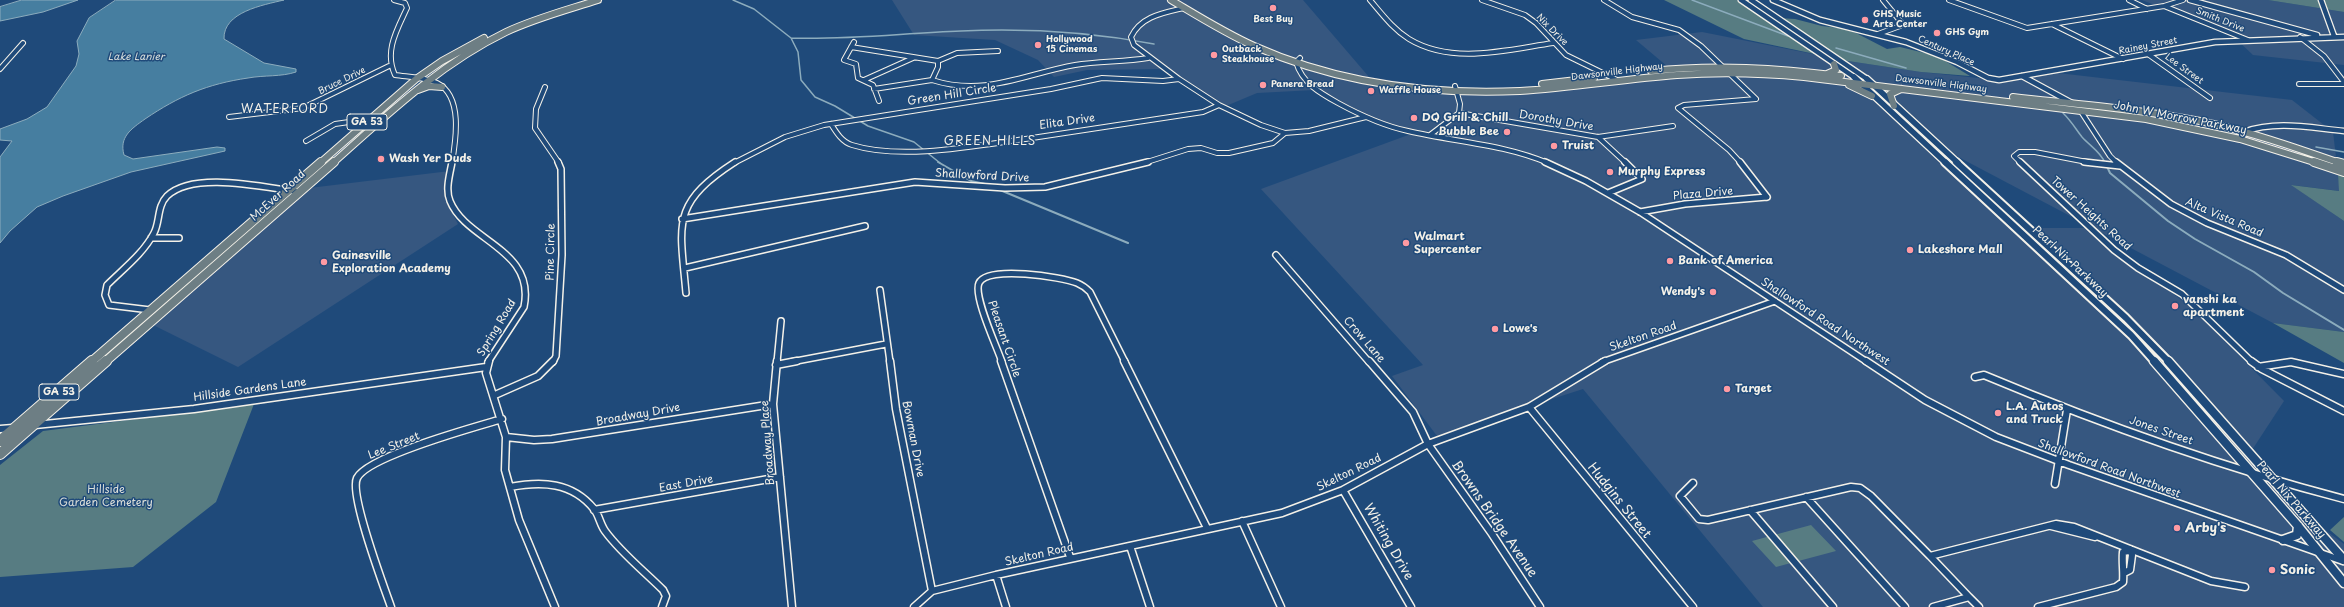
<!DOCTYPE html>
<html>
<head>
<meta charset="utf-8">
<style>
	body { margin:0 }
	canvas { display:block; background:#1f4a7a }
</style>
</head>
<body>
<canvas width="2344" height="607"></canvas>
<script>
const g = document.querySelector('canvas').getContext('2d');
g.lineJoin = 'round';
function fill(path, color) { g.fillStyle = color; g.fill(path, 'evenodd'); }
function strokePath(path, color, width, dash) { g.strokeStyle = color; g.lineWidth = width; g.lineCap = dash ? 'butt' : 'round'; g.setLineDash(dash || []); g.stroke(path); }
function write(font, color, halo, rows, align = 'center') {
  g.font = font + ' "Playpen Sans",sans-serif'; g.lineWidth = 3; g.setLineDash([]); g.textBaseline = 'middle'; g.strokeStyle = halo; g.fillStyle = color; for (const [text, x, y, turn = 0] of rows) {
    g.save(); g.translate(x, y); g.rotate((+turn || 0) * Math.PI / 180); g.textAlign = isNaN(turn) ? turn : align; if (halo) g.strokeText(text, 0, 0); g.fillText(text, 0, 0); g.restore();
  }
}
fill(new Path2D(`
	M892,0H1303L1369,77L1444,88L1501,90L1674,72L1636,40L1702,32L1848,61L1921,72L1997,80L2049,72L2292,100L2333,132L2340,191L2292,185L2344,221V332L2273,323L1930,142L2023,228H2088L2193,309L2284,401L2252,450L2321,527L2344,544V607H1763L1583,389L1437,436L1392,376L1423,365L1261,189L1411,134L1354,114L1314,90L1257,93L1226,106L1165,69L1087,70L1054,77L1038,60L995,40L914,35Z
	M2142,0H2268L2344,12V65L2253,55L2234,37Z
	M450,171L445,200L458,224L238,367L143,320L293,190Z`), '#365780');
fill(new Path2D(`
	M1664,0H1737L1762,17L1795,19L1822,26L1839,28L1856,33L1887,49L1900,47L1937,56L1970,76L1921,72L1848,61L1744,39Z
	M2268,0H2344V12Z
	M2338,174L2344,176V221L2291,185L2339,191Z
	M2273,323L2344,332V363Z
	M254,404L216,502L133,567L0,577V465L43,431Z
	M2344,517V542L2330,530Z
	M1811,525L1836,551L1776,567L1752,541Z`), '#577c82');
const water = new Path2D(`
	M22,0H78L43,12L0,21V7Z
	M116,0H284C263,5 223,12 224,39L264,63L296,69V72C281,77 264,75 248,78C207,84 179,96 145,119C131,129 119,137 124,155L133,159L217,147L225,148V151L131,172L63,196L37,207L10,231L0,243V157L12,141L0,140V129L27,119L47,107L76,66L79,54L77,41L89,18Z`);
fill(water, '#467ea0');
strokePath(water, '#8cacbd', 1);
strokePath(new Path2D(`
	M733,0L754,9L791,38L798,52L801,80L815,97L835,106L868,126L914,142L940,163
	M1692,0L1788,36
	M791,38C848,40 904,33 961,31C1026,28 1090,32 1154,44
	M1836,48L1906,68
	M2063,113C2072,122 2075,128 2082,137C2090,146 2101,152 2105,163
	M2316,147L2344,152`), '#8cacbd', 1.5);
strokePath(new Path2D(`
	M938,162L971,181L985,184
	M2105,162L2110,173L2168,221L2195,239L2254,272L2283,293L2344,330
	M1000,190L1128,243`), '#8cacbd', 2);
const minorFar2 = new Path2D(`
	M394,0L405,3L407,8C397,30 384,51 395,75C409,77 424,77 437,83C463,96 456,139 452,163
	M1370,0C1382,14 1393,29 1409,39C1452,65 1506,50 1553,43
	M1482,0L1525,15L1536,23L1566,55L1617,80
	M1604,0L1632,17L1679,30L1701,46L1756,99L1684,105L1678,108L1729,150L1741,163
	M1949,0L2027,28L2164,6L2183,0
	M2129,0L2147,9
	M2164,6L2248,40
	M2052,24L2123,59
	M1878,34L1900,26L1901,22L1883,0
	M2300,37L2324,56L2344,82
	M854,42L844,60L856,64L858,78L873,85L879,101
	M851,47L938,61L957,53L998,51
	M2148,54L2210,98
	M1300,58L1296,62C1302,83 1320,93 1338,103C1360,115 1384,126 1408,131C1455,142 1503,144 1548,163
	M0,69L23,43
	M864,80L913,58
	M932,80C985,97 1024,74 1075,65C1099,61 1124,62 1148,58
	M2299,84H2344
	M545,87L536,109L535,128L559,163
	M874,89L932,80L938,67V61
	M1219,105L1261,125L1285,133
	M2080,110L2110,156L2117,163
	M1459,113L1598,137L1673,126
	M229,117L303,108L389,66
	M831,124C836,132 842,142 852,145C903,161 980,145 1032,138C1089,129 1146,121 1203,112L1219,105L1179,79
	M1430,135L1459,113L1460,104L1455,86
	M1598,137L1626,163
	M306,141L335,124L370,119
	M734,163L785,137L824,125L1051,89L1102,78L1163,81L1179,79L1134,45L1131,37C1141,16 1163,13 1184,8
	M1144,163L1188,149L1201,148L1217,153H1229L1273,143L1285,133L1309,131L1366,117
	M2021,163L2014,156L2019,152H2035L2092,163`);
const minorFar1 = new Path2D(`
	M452,162C450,174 445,189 450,201C466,241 536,249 524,307L488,362
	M1545,162L1586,181L1640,212L1867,362
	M1740,162L1767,197
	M2020,162L2114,250L2138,268L2182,294L2252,362
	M2084,162L2120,166
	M2116,162L2171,204L2207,223L2286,255L2344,290
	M1608,193L1642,179L1625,162
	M1640,212L1685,204L1767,197
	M682,219L915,182L1005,188L1045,187L1148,162
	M151,238H179
	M1276,255L1369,362
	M685,268L865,226
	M880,290L890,362
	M686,293C680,224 670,204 735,162
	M150,310L109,305L105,295L107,285C123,269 143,254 154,233C160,222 157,206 167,196C194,170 266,188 300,192
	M553,362L556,356L562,255L561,169L558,162
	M777,362L781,321
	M791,362L886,344
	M1002,362C997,347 973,296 979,283C987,265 1062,277 1077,283C1082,285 1086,288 1090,292L1125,362
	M1602,362L1775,301`);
const minor = new Path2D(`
	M489,361L486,373L506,437L505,470L519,520L555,607
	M777,361L773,404L792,607
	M890,361L896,409L932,591
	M1001,361L1070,557
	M1124,361L1207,528
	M1369,361L1413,412L1428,444L1492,534L1540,607
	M1866,361L1925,400L1996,437L2069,465L2343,561
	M2251,361L2262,369L2344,411
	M776,365L797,361
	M2258,367L2291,362L2344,374
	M1975,377L1984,375C2101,424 2221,467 2344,499
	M495,395L538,376L553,361
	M1529,407L1693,607
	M35,425L194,409L486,367
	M0,429L13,428
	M506,437L534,440L552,439L773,404
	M1693,483L1680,496L1699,519L1708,520L1851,487L1860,488L1871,496L1930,556L2056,524L2074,527L2211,581L2245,587
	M2055,484L2067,410
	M510,487C542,481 572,482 594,509C599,515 600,524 605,531C621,553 644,571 663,590L666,596L662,607
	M1343,490L1411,607
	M1806,497L1905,607
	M594,510L780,477
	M1750,510L1833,607
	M1242,521L1281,607
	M2051,526L2095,537
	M1130,546L1150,607
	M1930,556L1969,597
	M2124,573L2130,570L2132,555L2130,549
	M996,575L1006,607
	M391,607C384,587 349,494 357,478C368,456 475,427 502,419
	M914,607L932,591L996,575L1282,513L1343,490L1428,444L1529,407L1605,361
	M1933,607L1969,597L1979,607
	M2038,607L2116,587L2123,582C2124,571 2122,563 2123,552L2129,551`);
const tertiary = new Path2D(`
	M1741,0L1854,77
	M1751,0L1867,79
	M1773,0L1820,20L1906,42L1957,62L1988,78L1999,80L2215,42L2344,37
	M2190,0L2317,35
	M2321,0L2334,36
	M2022,76L2072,103
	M2242,139L2244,132C2276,120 2311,128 2344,131`);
const secondaryFar2 = new Path2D(`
	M1854,77L1946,163
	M1867,79L1958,163`);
const secondaryFar1 = new Path2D(`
	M1945,162L2131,335L2155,362
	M1956,162L2126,318L2169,362`);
const secondary = new Path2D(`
	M2154,361L2298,526L2344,583
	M2168,361L2344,560
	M2283,540L2297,535L2298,526`);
const primaryFar2 = new Path2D(`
	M1171,0C1198,16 1225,33 1254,46C1337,83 1430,95 1520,91C1572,88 1624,79 1677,75C1719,72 1761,73 1804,77L2146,119L2240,139L2317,163
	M1651,71C1715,64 1777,68 1841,76
	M1827,74L1836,70L1834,64
	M1542,84L1594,78
	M1849,85L1872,96
	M418,90L429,86L442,87
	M2013,97C2075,104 2138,109 2200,121C2248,131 2294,147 2340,163
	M1894,106L1890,94L1901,89
	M320,163L416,79L442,61L484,38
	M333,163C388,114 440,64 506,32C536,18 567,10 598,0`);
const primaryFar1 = new Path2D(`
	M2314,162L2344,172
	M2337,162L2344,164
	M91,362L321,162
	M105,362L334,162`);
const primary = new Path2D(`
	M0,441L92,361
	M0,454L106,361`);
strokePath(minorFar2, '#f4f1e8', 6);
strokePath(minorFar1, '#f4f1e8', 8);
strokePath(minor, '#f4f1e8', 9);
strokePath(tertiary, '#f4f1e8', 7);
strokePath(secondaryFar2, '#f4f1e8', 8);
strokePath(secondaryFar1, '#f4f1e8', 10);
strokePath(secondary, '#f4f1e8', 11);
strokePath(primaryFar2, '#f4f1e8', 8);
strokePath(primaryFar1, '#f4f1e8', 10);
strokePath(primary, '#f4f1e8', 12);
strokePath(minorFar2, '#1f4a7a', 4);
strokePath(minorFar1, '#1f4a7a', 5);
strokePath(minor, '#1f4a7a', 6);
strokePath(tertiary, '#1f4a7a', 4.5);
strokePath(secondaryFar2, '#1f4a7a', 5.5);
strokePath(secondaryFar1, '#1f4a7a', 6);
strokePath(secondary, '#1f4a7a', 8);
strokePath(primaryFar2, '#6d7e84', 6);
strokePath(primaryFar1, '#6d7e84', 8);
strokePath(primary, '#6d7e84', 10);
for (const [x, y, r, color] of [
	[1273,8,4,"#ff9aa2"],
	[1865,20,4,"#ff9aa2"],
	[1937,33,4,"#ff9aa2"],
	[1038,45,4,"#ff9aa2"],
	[1214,55,4,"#ff9aa2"],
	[1263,85,4,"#ff9aa2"],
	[1371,91,4,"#ff9aa2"],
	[1414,118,4,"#ff9aa2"],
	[1507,132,4,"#ff9aa2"],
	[1554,146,4,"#ff9aa2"],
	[381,159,4,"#ff9aa2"],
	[1610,172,4,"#ff9aa2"],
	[1406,243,4,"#ff9aa2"],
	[1910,250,4,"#ff9aa2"],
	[1670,261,4,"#ff9aa2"],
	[324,262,4,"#ff9aa2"],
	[1713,292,4,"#ff9aa2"],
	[2175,306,4,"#ff9aa2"],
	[1495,329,4,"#ff9aa2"],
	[1727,389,4,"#ff9aa2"],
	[1998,413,4,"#ff9aa2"],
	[2177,528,4,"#ff9aa2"],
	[2272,570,4,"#ff9aa2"]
]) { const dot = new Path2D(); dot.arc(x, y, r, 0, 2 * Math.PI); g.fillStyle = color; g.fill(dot); strokePath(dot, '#1f4a7a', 1.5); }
write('bold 9px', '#f4f1e8', '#1f4a7a', [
	["GHS Music",1873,15],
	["Arts Center",1873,25],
	["Best Buy",1273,20,"center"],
	["GHS Gym",1945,33],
	["Hollywood",1046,40],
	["15 Cinemas",1046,50],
	["Outback",1222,50],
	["Steakhouse",1222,60],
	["Panera Bread",1271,85],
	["Waffle House",1379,91]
], 'left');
write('9px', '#f4f1e8', '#1f4a7a', [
	["Smith Drive",2220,20,22],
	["Nix Drive",1552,30,45],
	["Rainey Street",2148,46,-11],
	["Century Place",1946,51,24],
	["Lee Street",2184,69,36],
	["Dawsonville Highway",1617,72,-7],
	["Bruce Drive",342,81,-26],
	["Dawsonville Highway",1941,84,7]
]);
write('italic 10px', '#dae0dd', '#1f4a7a', [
	["Lake Lanier",136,57]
]);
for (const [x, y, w] of [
	[367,122,40],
	[59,392,40]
]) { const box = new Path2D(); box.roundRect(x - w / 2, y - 8, w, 16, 3); g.fillStyle = '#1f4a7a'; g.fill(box); strokePath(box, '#f4f1e8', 1); }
write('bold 10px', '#f4f1e8', null, [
	["GA 53",367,122],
	["GA 53",59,392]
]);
write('11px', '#f4f1e8', '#1f4a7a', [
	["Green Hill Circle",952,95,-9],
	["John W Morrow Parkway",2180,118,11],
	["Dorothy Drive",1556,121,10],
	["Elita Drive",1067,122,-8],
	["Shallowford Drive",982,176,3],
	["Plaza Drive",1703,194,-5],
	["McEver Road",278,196,-42],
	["Tower Heights Road",2091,214,42],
	["Alta Vista Road",2224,218,23],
	["Pine Circle",551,252,-89],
	["Pearl Nix Parkway",2070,262,43],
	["Shallowford Road Northwest",1825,322,33],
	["Spring Road",497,328,-59],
	["Skelton Road",1643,337,-19],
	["Pleasant Circle",1004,339,71],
	["Crow Lane",1364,340,49],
	["Hillside Gardens Lane",250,390,-8],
	["Broadway Drive",638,415,-10],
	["Jones Street",2161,431,19],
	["Bowman Drive",913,439,79],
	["Broadway Place",768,443,-94],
	["Lee Street",394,446,-22],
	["Shallowford Road Northwest",2109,469,20],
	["Skelton Road",1349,473,-26],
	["East Drive",686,484,-10],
	["Pearl Nix Parkway",2291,500,49],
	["Skelton Road",1039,555,-13]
]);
write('bold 11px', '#f4f1e8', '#1f4a7a', [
	["DQ Grill & Chill",1422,118],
	["Bubble Bee",1499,132,"right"],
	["Truist",1562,146],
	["Wash Yer Duds",389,159],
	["Murphy Express",1618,172],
	["Walmart",1414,237],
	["Supercenter",1414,250],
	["Lakeshore Mall",1918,250],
	["Gainesville",332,256],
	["Exploration Academy",332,269],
	["Bank of America",1678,261],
	["Wendy's",1705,292,"right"],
	["vanshi ka",2183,300],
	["apartment",2183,313],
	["Lowe's",1503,329],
	["Target",1735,389],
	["L.A. Autos",2006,407],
	["and Truck",2006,420]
], 'left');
write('11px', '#dcdfd9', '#1f4a7a', [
	["Hillside",106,490],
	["Garden Cemetery",106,503]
]);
g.letterSpacing = '1px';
write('12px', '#f4f1e8', '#1f4a7a', [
	["WATERFORD",285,110],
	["GREEN HILLS",990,142]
]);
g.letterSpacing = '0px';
write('13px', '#f4f1e8', '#1f4a7a', [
	["Hudgins Street",1619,501,51],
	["Browns Bridge Avenue",1494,519,55],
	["Whiting Drive",1388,542,60]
]);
write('bold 13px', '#f4f1e8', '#1f4a7a', [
	["Arby's",2185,528],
	["Sonic",2280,570]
], 'left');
</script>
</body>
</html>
